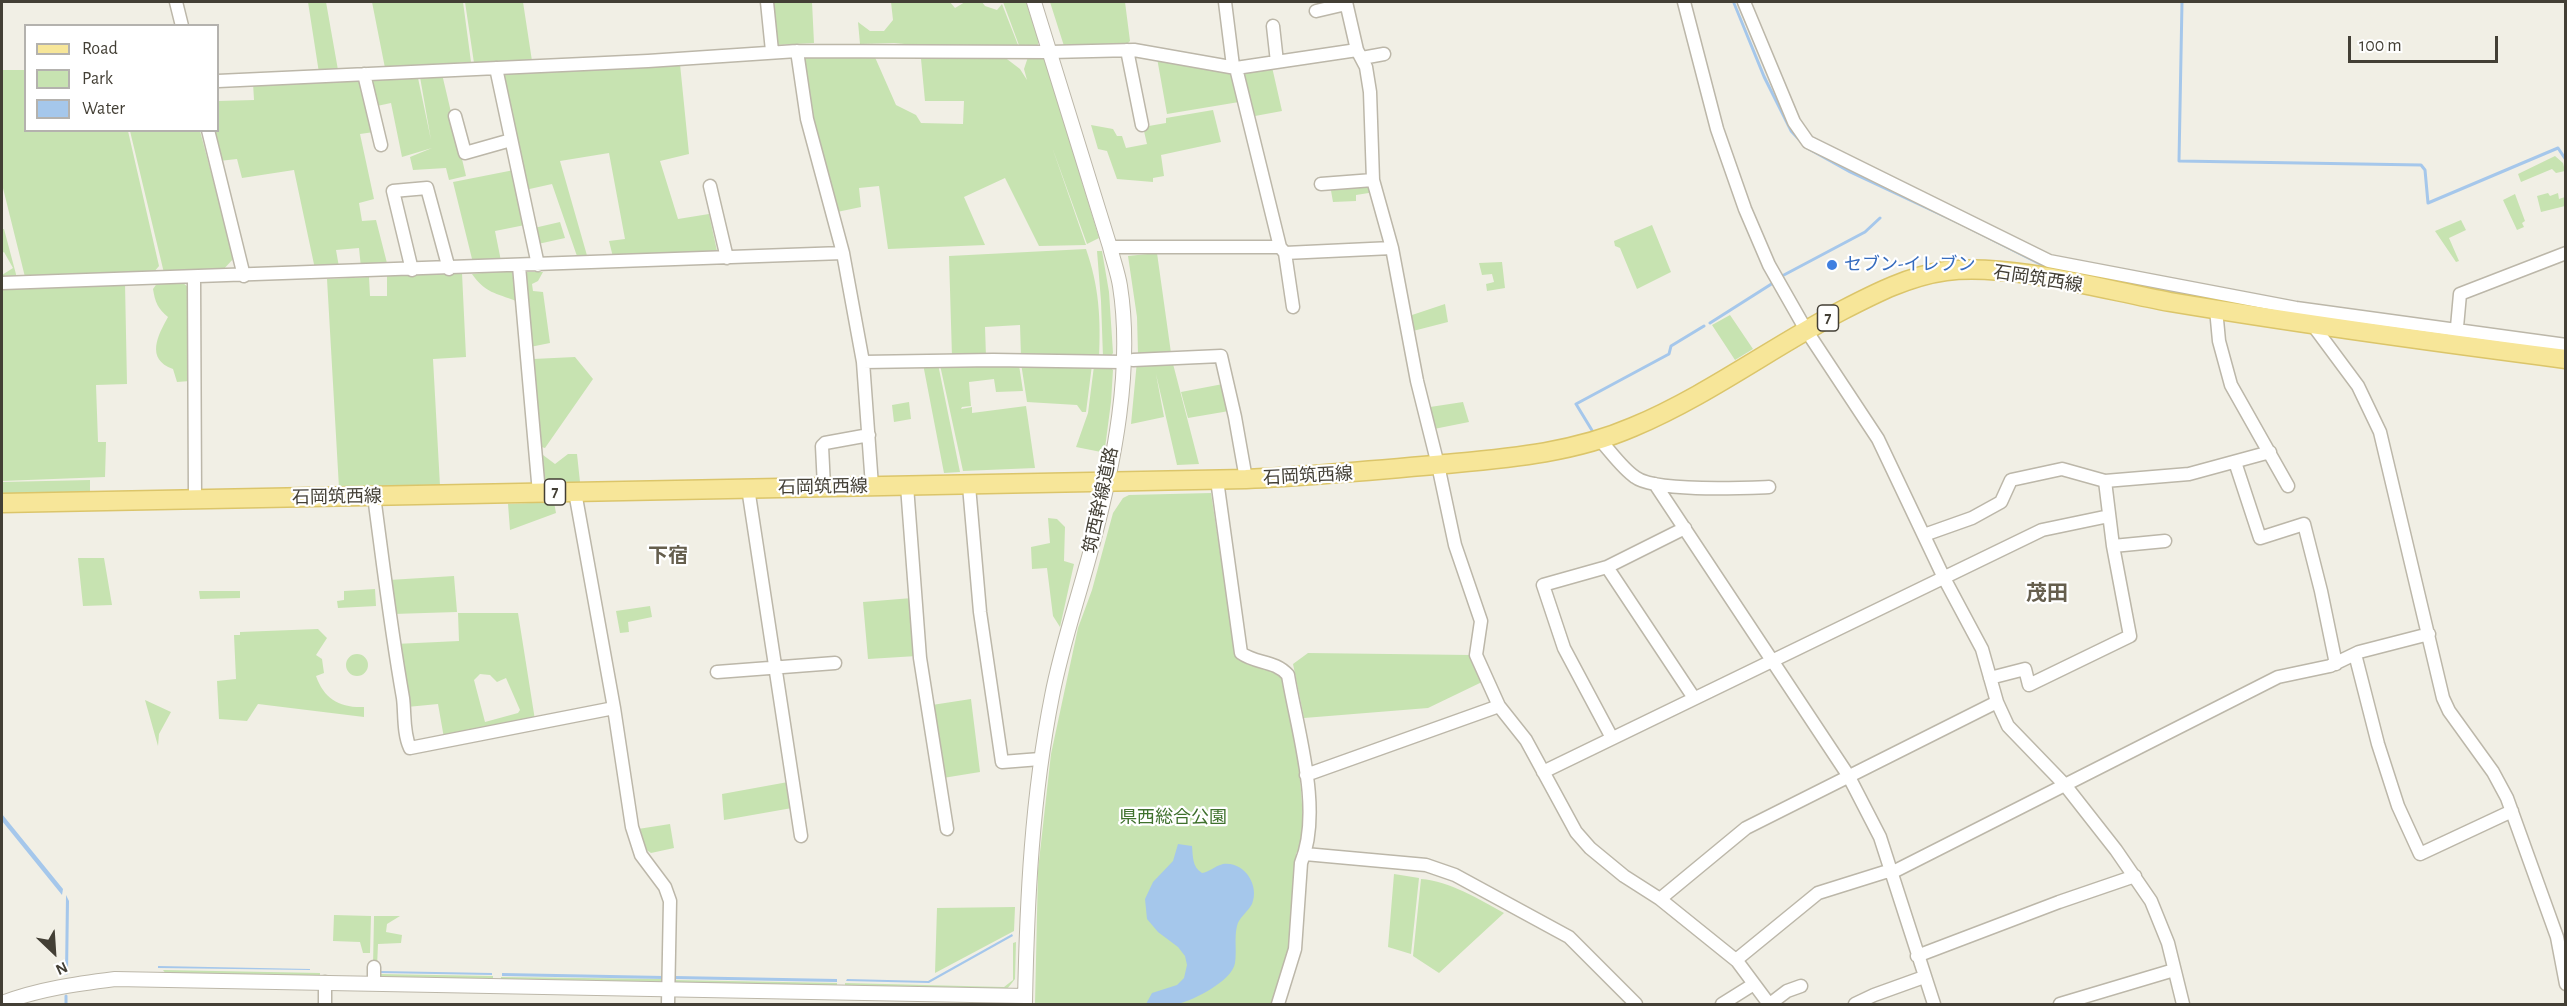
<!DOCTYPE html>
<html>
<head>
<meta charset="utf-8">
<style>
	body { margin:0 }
	#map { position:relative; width:2567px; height:1006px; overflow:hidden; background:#f1efe5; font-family:"Alegreya Sans",sans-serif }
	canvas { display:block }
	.frame { position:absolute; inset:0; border:3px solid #433f35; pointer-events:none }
	.legend { position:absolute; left:24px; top:24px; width:195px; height:108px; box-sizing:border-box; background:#fff; border:2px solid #b4b2ae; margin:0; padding:8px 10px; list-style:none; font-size:18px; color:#433f35 }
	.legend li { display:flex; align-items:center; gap:12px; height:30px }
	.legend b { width:30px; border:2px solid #b4b2ae }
	.north { position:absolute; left:24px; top:922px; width:60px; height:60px; -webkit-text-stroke:4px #fff; paint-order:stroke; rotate:155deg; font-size:16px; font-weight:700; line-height:24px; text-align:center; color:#433f35 }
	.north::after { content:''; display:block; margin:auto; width:21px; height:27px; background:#433f35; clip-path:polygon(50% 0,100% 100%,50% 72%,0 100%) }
	.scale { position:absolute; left:2348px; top:36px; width:150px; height:27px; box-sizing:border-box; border:3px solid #433f35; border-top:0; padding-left:8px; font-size:18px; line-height:21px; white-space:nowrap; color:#433f35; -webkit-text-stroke:4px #fff; paint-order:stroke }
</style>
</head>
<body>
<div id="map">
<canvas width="2567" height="1006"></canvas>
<div class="frame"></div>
<ul class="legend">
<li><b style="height:8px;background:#f7e699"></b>Road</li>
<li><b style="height:16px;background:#c7e3b1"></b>Park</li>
<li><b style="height:16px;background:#a5c7eb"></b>Water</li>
</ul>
<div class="north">N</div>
<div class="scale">100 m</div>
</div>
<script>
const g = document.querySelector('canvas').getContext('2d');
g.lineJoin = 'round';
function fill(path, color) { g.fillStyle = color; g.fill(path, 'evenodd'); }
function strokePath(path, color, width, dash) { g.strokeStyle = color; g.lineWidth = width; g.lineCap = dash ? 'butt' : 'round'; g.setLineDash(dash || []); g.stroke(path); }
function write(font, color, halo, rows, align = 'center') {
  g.font = font + ' "Alegreya Sans","Noto Sans JP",sans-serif'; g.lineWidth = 4.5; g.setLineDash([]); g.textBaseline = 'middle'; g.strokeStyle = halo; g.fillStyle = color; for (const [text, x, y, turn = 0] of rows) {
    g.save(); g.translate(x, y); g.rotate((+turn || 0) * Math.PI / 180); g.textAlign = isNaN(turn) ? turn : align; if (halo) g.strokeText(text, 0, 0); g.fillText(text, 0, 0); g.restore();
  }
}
fill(new Path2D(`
	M308,2H326L338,70L319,73Z
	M372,2H463L471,62L385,68Z
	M465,2H523L532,61L474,63Z
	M771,2H812L814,43L776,45Z
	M891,2H950L955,8L965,2H982L985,6L997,10L1002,4L1018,45L936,47L894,43L860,44L858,22L870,31H884L893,20Z
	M1003,2H1026L1039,42L1037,46L1020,48Z
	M1050,2H1125L1130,41L1125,46H1064Z
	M805,55H874L896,105L916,115L921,123L963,124L964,101H925L921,59L923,55L1003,56L1020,69L1027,80L1024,69L1028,57L1044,56L1099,238L1087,244L1052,147L1086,245L1039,246L1005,178L964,197L985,245L888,249L879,186L859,188L861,207L837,212L810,117L803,61Z
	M1157,58L1232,70L1239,102L1167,114Z
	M680,64L689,154L660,161L678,219L709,214L717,251L613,257L609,241L625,239L609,153L560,161L588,259H578L552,184L525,190L500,72Z
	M1272,67L1282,111L1255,116L1243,71Z
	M2,70H25L26,130L128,131L159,266L154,272L25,277L2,184Z
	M442,74L466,176L449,180L446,168L413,170L410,157L432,148L402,157L391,103L377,106L369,79L418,78L431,140L420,77Z
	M361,80L374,132L360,134L374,199L359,203L362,221L376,220L388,267L361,268L359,248L336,250L339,267L315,269L294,170L242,178L237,159L219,161L211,131L218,130V101L254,100L253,83Z
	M1213,110L1221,142L1161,155L1164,176L1153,178V182L1117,179L1107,151L1098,149L1091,125L1113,129L1117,136H1122L1126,148L1147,144L1143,127L1166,123V118Z
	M130,131H200L234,258L222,271L164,273Z
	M2555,156L2563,163L2565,171L2556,173L2552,169L2521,182L2518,174Z
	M514,170L525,225L495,231L501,261L473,263L453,182Z
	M1372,182L1375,192L1356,195V201L1333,202L1330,185Z
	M2548,193L2550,196L2558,193L2559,199L2565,197V206L2541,212L2537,196Z
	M2515,194L2525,221L2522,223L2524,227L2517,230L2503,200Z
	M2461,220L2466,230L2449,238L2459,261L2456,262L2435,231Z
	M560,222L565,238L538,244L534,228Z
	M1652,225L1671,272L1637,289L1620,248L1615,246L1614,241Z
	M2,229H4L17,278H2V275L13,268L4,252L2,253Z
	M1086,249C1099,286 1101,319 1099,358L1021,357L1020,325L985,327L986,357H952L949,256Z
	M1097,251H1102L1109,292L1113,353L1111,356L1103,357L1101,301Z
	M1157,253L1171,353L1138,354L1137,317L1128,256Z
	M1502,262L1505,288L1487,291L1486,284L1494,282L1492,274L1482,275L1479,263Z
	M512,270L516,301C496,293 485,293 472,274Z
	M524,272H543L538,281L532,284L533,291L543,292L550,343L530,347Z
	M462,273L466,357L433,359L440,486L339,488L327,279L369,277L370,296H387V276Z
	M158,282L183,283L188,287L190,381L177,382L173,369C145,359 158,335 168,317C158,309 155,302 153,289Z
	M125,283L127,384L96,385L98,442H106L105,477L2,481V288Z
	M1445,304L1448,322L1413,331L1409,316Z
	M1730,315L1753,349L1735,360L1712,325Z
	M575,357L593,379L545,448L538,446L533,359Z
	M1172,360L1199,464L1177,465L1156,374L1164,417L1131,424L1137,361Z
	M1021,363L1092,365L1086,412H1082L1077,405L1027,402Z
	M923,364H938L960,472L944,473Z
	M940,365H1019L1023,391L996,392L994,379L969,382L971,406L962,407L961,409L972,407V413L1026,406L1035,468L963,471Z
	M1108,365L1113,370L1111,402L1105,448L1101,452L1076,447L1088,413L1094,366Z
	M1223,384L1229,411L1188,418L1181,392Z
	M909,402L911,419L894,422L892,405Z
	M1463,402L1469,422L1434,429L1430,407Z
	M539,452L555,464L568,454H577L580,482L542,483Z
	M90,480V495L2,496V482Z
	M1211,493L1235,651C1245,672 1257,662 1273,668C1277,669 1281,674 1285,677C1293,734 1306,791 1302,849L1296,853L1294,940L1273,1004H1035L1038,870L1051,754L1078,628L1092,590L1113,513L1123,498L1129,495Z
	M554,502L556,513L510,530L508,504Z
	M1048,518L1057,519L1065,527L1064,561L1074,564L1060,627L1053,616L1047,568L1032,569L1031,547L1050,543Z
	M78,558H104L112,605L83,606Z
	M454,576L457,612L393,614L389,580Z
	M375,589L376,606L338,608L337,601L344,600V591Z
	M199,591H240V598L200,599Z
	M912,598L917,656L868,659L863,602Z
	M650,606L652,617L628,622L629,632L620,633L616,611Z
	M458,613H518L535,720L444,738L438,704L407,707L395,644L459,641ZM480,674L490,675L497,682L506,678L520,710L518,713L485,722L474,680Z
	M318,629L327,638L316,655L322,659L324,673L316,676C324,699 340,708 364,707V717L258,704L247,721L219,719L217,681L236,679L234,635H240V632Z
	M1308,653L1470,655L1482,682L1428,708L1304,718L1293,664Z
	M346 665a11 11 0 1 1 22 0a11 11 0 1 1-22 0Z
	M971,699L980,772L943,778L932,705Z
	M145,700L171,712L159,734L158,746Z
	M788,782L792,808L724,820L722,794Z
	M670,824L674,848L651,853L645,849L638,829Z
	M1394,874L1419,878L1411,954L1388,947Z
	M1421,879C1450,881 1478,899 1504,913L1439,973L1413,956Z
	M1015,907L1014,931L935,973L937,908Z
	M334,915L371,916L370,953H363L360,942L333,941Z
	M374,916H400L387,924L386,932L402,935L401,943L378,944L377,967H373Z
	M1016,942L1015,979L1007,989L845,987V983L1004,987L1013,980V943Z
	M163,970L320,973V977L166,974Z
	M379,974L493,976V980L379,977Z
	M501,977L665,979V983L501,981Z
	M674,980L837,983V987L674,984Z`), '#c7e3b1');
fill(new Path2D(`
	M1732,2H1735L1765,75L1789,124L1806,145L1851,170L1916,199L2043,265L2112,278L2111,281L2045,268L1962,226L1849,173L1806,149L1790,132L1763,78Z
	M2,814L63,889L62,895L2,821Z
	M1178,844L1192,846C1193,856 1192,867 1202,873C1209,872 1215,866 1223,864C1244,861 1260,885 1252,904C1248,912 1239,917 1237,926C1234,938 1237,951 1235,963C1232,981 1194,1000 1178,1004C1169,1006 1155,1005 1146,1004L1152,993L1177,985L1184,978L1187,965L1185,956L1178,947L1158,932L1147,919L1145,899L1153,882L1173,861Z
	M66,895L69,901L68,974L65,975Z
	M1012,934L1013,936L929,983L846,981L847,979L928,981Z
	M158,966L310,969V970L158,968Z
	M380,971L492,973V975L380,973Z
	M502,973L664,976V979L502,976Z
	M674,976L837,979V982L674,979Z`), '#a5c7eb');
strokePath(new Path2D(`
	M2182,2L2179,161L2421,165L2425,170L2428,203L2558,148L2566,160
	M1782,276L1865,232L1880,218
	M2110,280L2213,298
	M1710,323L1773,283
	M1593,432L1576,404L1669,354L1671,346L1704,326
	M66,1004V996`), '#a5c7eb', 3);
const minor = new Path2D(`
	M176,2L182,26
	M767,2L772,51
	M1225,2L1233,66
	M1346,2L1357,50L1366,67L1370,92L1373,180L1392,248L1417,381L1438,465L1455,545L1481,621L1476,655L1499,706L1526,740L1576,832L1590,848L1624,876L1660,899L1737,961L1769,1004
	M1684,2L1717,129L1745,209L1769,265L1806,330L1878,439L1944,578L1982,649L1997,702L2008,726L2065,785L2116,850L2151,901L2168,943L2183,1004
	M1744,2L1794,122L1808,142L2049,261L2296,308L2566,345
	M1316,11L1346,4
	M1273,26L1277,62
	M1127,50L1142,125
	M797,51L807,119L843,253L863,362L872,486
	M1362,58L1384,54
	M496,68L538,265
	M1236,68L1280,247L1285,253L1392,248
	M364,74L381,145
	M218,81L648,61L797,51L1050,52L1134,50L1236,68L1357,50
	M455,116L465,153L511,140
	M208,130L244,276
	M1321,184L1373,180
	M710,186L727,258
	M1110,247H1280
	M1285,253L1293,307
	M519,266L539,493
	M412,270L393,191L427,188L449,269
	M194,278L195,499
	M2,283L843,253
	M2216,309L2219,341L2231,385L2288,486
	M2312,324L2358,386L2380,432L2443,698L2449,711L2493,772L2507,798L2557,937L2566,984
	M2456,338L2460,294L2566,253
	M1133,360L1221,356L1235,417L1246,479
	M863,362L993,360L1122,362
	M1600,440C1611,452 1622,468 1635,477C1655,492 1742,488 1769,487
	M2235,462L2260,538L2304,524L2321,591L2336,664
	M1217,480L1241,653C1256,664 1275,660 1288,675C1297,730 1323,810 1301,863L1295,949L1278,1004
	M1655,484L1848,775L1880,837L1934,1004
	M907,486L920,658L947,829
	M969,486L980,612L1002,762L1040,759
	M824,487L822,446L825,443L869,435
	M748,488L801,836
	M575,492L614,708L632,827L641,855L665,887L670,901L668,1004
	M374,496C383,563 391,631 403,698C405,713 403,733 410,748L614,708
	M1924,535L1972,518L2001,502L2011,480L2062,469L2105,481L2189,474L2270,452
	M2113,546L2165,541
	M1607,567L1694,698
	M2355,654L2378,744L2398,806L2420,854L2512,811
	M717,672L835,663
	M1990,678L2025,669L2029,685L2130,636L2113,546L2105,481
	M1612,738L1564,648L1543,585L1607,567L1685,528
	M1543,772L2042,530L2109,516
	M1306,775L1499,706
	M1305,854L1426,865L1455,875L1569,937L1636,1004
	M1660,899L1746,828L1997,702
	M1917,956L2059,902L2135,876
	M1736,960L1818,893L1885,872H1893L2278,677L2330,666L2359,652L2429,634
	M374,983V967
	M325,1004V982
	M1722,1004L1754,984
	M1770,1004L1787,991L1801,986
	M1855,1004L1874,995L1924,977
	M2060,1004L2174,970`);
const tertiary = new Path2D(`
	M1025,1002C1027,899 1032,797 1052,696C1062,644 1080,593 1093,542C1114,463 1133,368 1120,286C1118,273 1113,260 1110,247L1034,2
	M2,1003C39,989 76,984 115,979L1025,996`);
const primary = new Path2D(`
	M2,503L1246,479C1313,476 1379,470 1445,464C1509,458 1573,453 1633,427C1707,396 1772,347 1843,310C1876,293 1909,276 1946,271C2012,263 2104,290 2170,302C2302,324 2434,342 2566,359`);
strokePath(minor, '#bcb7a9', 15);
strokePath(tertiary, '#bcb7a9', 16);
strokePath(primary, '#dbc56a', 21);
strokePath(minor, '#fff', 12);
strokePath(tertiary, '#fff', 14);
strokePath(primary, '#f7e699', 18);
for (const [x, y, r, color] of [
	[1832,265,6,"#3f7fe0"]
]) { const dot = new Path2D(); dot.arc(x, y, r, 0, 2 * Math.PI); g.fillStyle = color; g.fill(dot); strokePath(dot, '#fff', 2); }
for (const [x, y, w] of [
	[1828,318,21],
	[555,492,21]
]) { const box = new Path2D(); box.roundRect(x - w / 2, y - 13, w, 26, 4.5); g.fillStyle = '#fff'; g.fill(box); strokePath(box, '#433f35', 1.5); }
write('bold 16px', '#433f35', null, [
	["7",1828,318],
	["7",555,492]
]);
write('18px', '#366cbe', '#fff', [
	["セブン-イレブン",1844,265]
], 'left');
write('18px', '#433f35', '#fff', [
	["石岡筑西線",2038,279,9],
	["石岡筑西線",1308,476,-3],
	["石岡筑西線",823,487,-1],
	["石岡筑西線",337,497,-1],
	["筑西幹線道路",1101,500,-78]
]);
write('18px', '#3f712d', '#fff', [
	["県西総合公園",1173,818]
]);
write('bold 20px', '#655e4d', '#fff', [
	["下宿",668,556]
]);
write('bold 21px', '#655e4d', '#fff', [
	["茂田",2047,594]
]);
</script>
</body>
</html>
